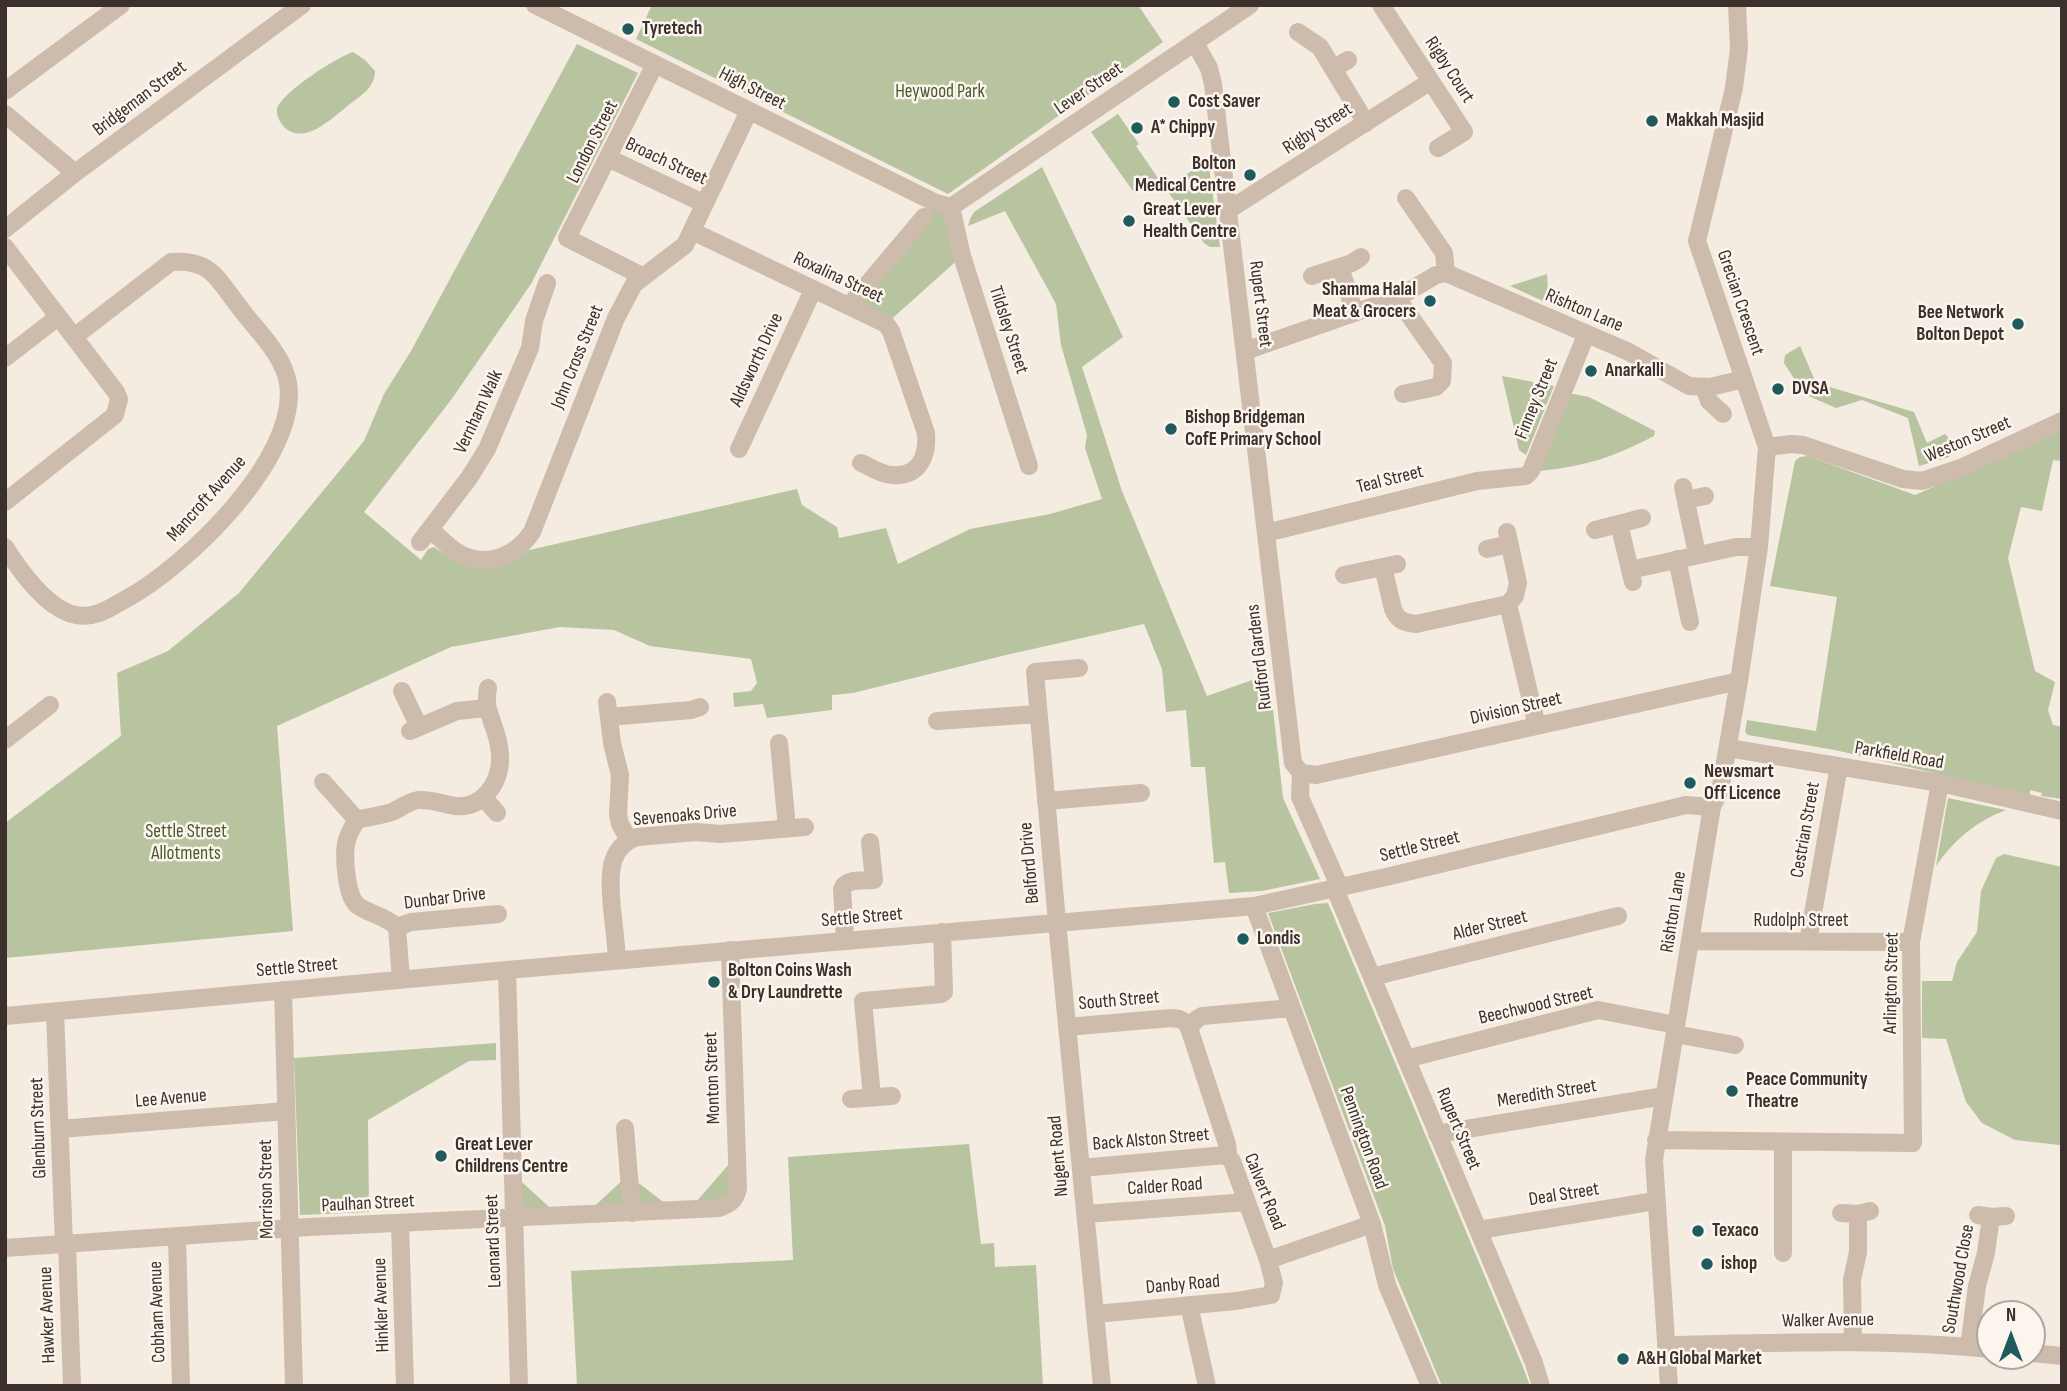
<!DOCTYPE html>
<html>
<head>
<meta charset="utf-8">
<style>
	body { margin:0 }
	#map { position:relative; width:2067px; height:1391px; overflow:hidden; background:#f4ebe1; font-family:"Sofia Sans Condensed",sans-serif }
	canvas { display:block }
	.frame { position:absolute; inset:0; border:7px solid #3b302b; pointer-events:none }
	.north { position:absolute; left:1976px; top:1300px; width:70px; height:70px; box-sizing:border-box; background:#fbf5ee; border:2px solid #aea6a0; border-radius:50%; rotate:0deg; font-size:19px; font-weight:700; line-height:28px; text-align:center; color:#3b302b }
	.north::after { content:''; display:block; margin:auto; width:24px; height:32px; background:#1f5a5e; clip-path:polygon(50% 0,100% 100%,50% 72%,0 100%) }
</style>
</head>
<body>
<div id="map">
<canvas width="2067" height="1391"></canvas>
<div class="frame"></div>
<div class="north">N</div>
</div>
<script>
const g = document.querySelector('canvas').getContext('2d');
g.lineJoin = 'round';
function fill(path, color) { g.fillStyle = color; g.fill(path, 'evenodd'); }
function strokePath(path, color, width, dash) { g.strokeStyle = color; g.lineWidth = width; g.lineCap = dash ? 'butt' : 'round'; g.setLineDash(dash || []); g.stroke(path); }
function write(font, color, halo, rows, align = 'center') {
  g.font = font + ' "Sofia Sans Condensed",sans-serif'; g.lineWidth = 5; g.setLineDash([]); g.textBaseline = 'middle'; g.strokeStyle = halo; g.fillStyle = color; for (const [text, x, y, turn = 0] of rows) {
    g.save(); g.translate(x, y); g.rotate((+turn || 0) * Math.PI / 180); g.textAlign = isNaN(turn) ? turn : align; if (halo) g.strokeText(text, 0, 0); g.fillText(text, 0, 0); g.restore();
  }
}
fill(new Path2D(`
	M652,5H1138L1163,42L948,194L636,39Z
	M577,44L638,73L531,284L451,400L364,512L421,560L428,549L434,547L455,561L525,551L797,489L802,505L837,527L839,538L886,528L898,564L970,529L1050,514L1102,499L1085,448L1087,435L1061,345L1056,304L1005,211L968,226L970,219L974,212L1042,167L1123,337L1082,367L1122,491L1207,696L1269,674L1283,798L1320,879L1262,891L1229,893L1225,862L1214,863L1205,767H1191L1186,710L1166,712L1162,669L1144,624L1006,655L853,693L832,695V710L767,718L763,704L734,707L733,693L751,691L757,683L751,659L650,646L614,630L560,627L451,647L277,726L293,931L5,958V823L121,736L117,673L168,651L239,593L364,441L384,394L411,351Z
	M353,52L365,60L375,71C375,87 362,95 350,104C334,116 306,146 285,128C281,124 276,116 277,109C281,93 337,57 353,52Z
	M1118,114L1139,144L1136,146L1158,178L1135,194L1091,132Z
	M1208,159L1220,247H1210L1204,243L1166,189Z
	M936,203L951,207L962,256L886,324L849,306Z
	M1547,274L1548,291L1543,301L1510,286Z
	M1800,346L1816,383L1914,412L1927,443L1945,434C1953,442 1956,447 1949,457L1919,466L1908,418L1862,400L1836,408L1804,394L1784,363L1785,355Z
	M1502,376L1554,386L1526,455L1519,450Z
	M1568,393L1589,397L1655,431L1654,436C1611,458 1587,466 1539,471Z
	M2062,430V461L2053,460L2042,511L2021,507L2008,558L2035,671L2055,682L2048,710L2053,725L2062,727V799L2041,796L2042,793L2030,790V795L1835,750L1748,735L1745,732L1747,720L1816,731L1837,597L1770,586L1795,461L1800,457L1808,456L1915,495Z
	M1948,798L2006,810C1976,821 1954,840 1936,866Z
	M2004,854L2062,867V1143L2059,1145L2015,1140L1982,1123L1966,1102L1946,1039L1922,1038V981H1952L1957,962L1977,932L1981,891L1996,858Z
	M1328,903L1523,1367L1530,1386H1442L1393,1269L1385,1226L1268,913L1315,904Z
	M496,1043V1060L469,1061L368,1120L369,1212L300,1215L294,1058Z
	M969,1144L981,1244L994,1243L995,1267L1036,1265L1043,1386H577L571,1271L793,1260L788,1157Z
	M737,1155V1195L689,1210Z
	M513,1174L559,1216L514,1218Z
	M628,1175L674,1210L585,1215Z`), '#b8c4a0');
strokePath(new Path2D(`
	M535,5L936,203L951,207
	M1381,5L1464,132L1438,148
	M1298,32L1320,47L1366,123
	M1195,43L1209,68L1213,84L1293,763L1301,773
	M1333,69L1348,60
	M5,91L121,5
	M5,114L75,173
	M608,158L705,204
	M1406,198L1444,253L1446,273
	M951,207L1250,5
	M951,207L962,256L1029,466
	M1227,211L1431,81
	M5,229L75,173L302,5
	M692,231L886,324L891,331L926,433C928,456 919,477 893,475C882,475 871,467 861,463
	M5,247L116,392L119,399L115,415L5,502
	M1340,267L1355,313
	M642,276L567,238L655,64
	M1312,276L1352,263L1361,257
	M1397,298L1443,363L1442,381L1436,387L1403,394
	M849,306L924,217
	M1245,351L1397,298L1436,275L1446,273L1629,352L1689,386L1710,387L1744,379
	M5,358L58,317
	M1704,387L1709,401L1723,414
	M1767,447L1792,444L1803,445L1903,479L1922,481L1963,467L2062,421
	M739,449L813,290
	M1683,487L1697,554
	M1686,500L1705,496
	M1619,524L1633,582
	M430,529C439,537 449,548 460,554C487,568 516,556 532,532L616,318L634,284L685,245L749,111
	M1595,530L1642,518
	M1507,532L1518,583L1515,596L1508,604
	M1266,533L1477,481L1526,476L1531,471L1586,335
	M420,542L469,478L487,449L530,348L534,321L547,283
	M5,547C20,571 48,610 76,615C95,619 110,608 126,599C185,567 300,458 288,383C283,354 257,331 240,308C217,279 212,259 171,262L74,337
	M1487,549L1509,544
	M1677,559L1690,622
	M1383,567L1393,609C1397,620 1404,623 1416,624L1508,604L1537,726
	M1630,570L1736,547H1759
	M1344,575L1397,564
	M1079,668L1035,672L1057,922L1102,1386
	M402,691L419,727
	M607,702L612,743L620,775L618,815L620,824L629,840
	M609,717L691,710L700,707
	M937,721L1038,714
	M410,731L457,711L487,708
	M5,740L50,705
	M779,743L787,828
	M1728,748L1940,783L2062,811
	M1301,773L1316,775L1739,681
	M1301,773L1300,797L1340,888
	M323,782L357,820
	M483,797L497,813
	M1046,801L1141,793
	M1335,889L1534,1363L1541,1386
	M1254,906L1372,1224L1387,1285L1430,1386
	M397,927L411,922L498,914
	M845,940L842,889C846,878 863,881 874,880L870,842
	M1691,941L1911,942
	M1808,942L1839,766
	M617,960C616,943 614,926 612,909C610,882 605,848 637,837L696,832L720,834L805,827
	M507,970L519,1386
	M1372,977L1618,916
	M401,980L397,927C385,916 369,914 357,905C346,896 343,853 347,840C349,833 353,826 357,820C369,816 383,816 394,811C402,807 408,802 418,800C431,799 443,804 455,806C481,809 499,785 500,761C501,742 493,727 488,709C486,703 487,694 488,688
	M283,990L294,1386
	M55,1012L64,1244
	M5,1016L507,970L1254,906L1386,877L1686,805L1712,807
	M1067,1027L1171,1018L1179,1019L1185,1022L1189,1028L1227,1144L1228,1152L1225,1155
	M1189,1028L1197,1019L1202,1016L1292,1008
	M1675,1034L1735,1045
	M1406,1059L1598,1010L1676,1025
	M872,1097L863,1001L941,994L944,992L942,932
	M851,1099L892,1096
	M625,1128L632,1213
	M60,1129L286,1111
	M1437,1134L1664,1096
	M1656,1140L1913,1143L1911,942L1940,783
	M1783,1142V1253
	M1081,1168L1225,1155
	M1841,1213L1858,1214L1870,1211
	M1086,1214L1247,1202
	M1978,1215L1991,1217L2006,1216
	M400,1223L405,1386
	M1479,1230L1655,1201
	M177,1237L181,1386
	M67,1244L72,1386
	M5,1248L309,1227L719,1208C730,1204 736,1200 738,1188L730,950
	M1268,1260L1372,1224
	M1189,1305L1207,1386
	M1095,1314L1236,1301L1271,1295L1274,1283L1268,1260L1232,1161L1225,1155
	M1853,1341L1852,1280L1858,1252V1214
	M1666,1345C1774,1343 1882,1338 1990,1349
	M1969,1347L1977,1286L1986,1253L1991,1217
	M2032,1353L2062,1356
	M1669,1386L1654,1160L1712,807L1720,791L1739,681L1759,547L1767,447L1697,241L1734,88L1739,48L1737,5`), '#cdbbac', 18);
for (const [x, y, r, color] of [
	[628,29,7,"#1f5a5e"],
	[1174,102,7,"#1f5a5e"],
	[1652,121,7,"#1f5a5e"],
	[1137,128,7,"#1f5a5e"],
	[1250,175,7,"#1f5a5e"],
	[1129,221,7,"#1f5a5e"],
	[1430,301,7,"#1f5a5e"],
	[2018,324,7,"#1f5a5e"],
	[1591,371,7,"#1f5a5e"],
	[1778,389,7,"#1f5a5e"],
	[1171,429,7,"#1f5a5e"],
	[1690,783,7,"#1f5a5e"],
	[1243,939,7,"#1f5a5e"],
	[714,982,7,"#1f5a5e"],
	[1732,1091,7,"#1f5a5e"],
	[441,1156,7,"#1f5a5e"],
	[1698,1231,7,"#1f5a5e"],
	[1707,1264,7,"#1f5a5e"],
	[1623,1359,7,"#1f5a5e"]
]) { const dot = new Path2D(); dot.arc(x, y, r, 0, 2 * Math.PI); g.fillStyle = color; g.fill(dot); strokePath(dot, '#fbf5ee', 2.5); }
write('bold 19px', '#3b302b', '#fbf5ee', [
	["Tyretech",642,29],
	["Cost Saver",1188,102],
	["Makkah Masjid",1666,121],
	["A* Chippy",1151,128],
	["Bolton",1236,164,"right"],
	["Medical Centre",1236,186,"right"],
	["Great Lever",1143,210],
	["Health Centre",1143,232],
	["Shamma Halal",1416,290,"right"],
	["Meat & Grocers",1416,312,"right"],
	["Bee Network",2004,313,"right"],
	["Bolton Depot",2004,335,"right"],
	["Anarkalli",1605,371],
	["DVSA",1792,389],
	["Bishop Bridgeman",1185,418],
	["CofE Primary School",1185,440],
	["Newsmart",1704,772],
	["Off Licence",1704,794],
	["Londis",1257,939],
	["Bolton Coins Wash",728,971],
	["& Dry Laundrette",728,993],
	["Peace Community",1746,1080],
	["Theatre",1746,1102],
	["Great Lever",455,1145],
	["Childrens Centre",455,1167],
	["Texaco",1712,1231],
	["ishop",1721,1264],
	["A&H Global Market",1637,1359]
], 'left');
write('19px', '#3b302b', '#fbf5ee', [
	["Rigby Court",1449,70,57],
	["High Street",752,89,27],
	["Lever Street",1089,89,-34],
	["Bridgeman Street",140,99,-37],
	["Rigby Street",1318,129,-33],
	["London Street",593,142,-63],
	["Broach Street",666,162,25],
	["Roxalina Street",838,278,25],
	["Grecian Crescent",1740,303,71],
	["Rupert Street",1260,304,83],
	["Rishton Lane",1584,311,23],
	["Tildsley Street",1008,330,72],
	["John Cross Street",578,357,-68],
	["Aldsworth Drive",757,360,-65],
	["Finney Street",1537,399,-68],
	["Vernham Walk",479,412,-65],
	["Weston Street",1968,440,-23],
	["Teal Street",1390,480,-14],
	["Mancroft Avenue",207,499,-48],
	["Rudford Gardens",1260,657,-97],
	["Division Street",1516,709,-13],
	["Parkfield Road",1899,756,10],
	["Sevenoaks Drive",685,816,-5],
	["Cestrian Street",1806,830,-80],
	["Settle Street",1420,847,-14],
	["Belford Drive",1030,863,-95],
	["Dunbar Drive",445,899,-7],
	["Rishton Lane",1674,912,-81],
	["Settle Street",862,918,-5],
	["Rudolph Street",1801,921],
	["Alder Street",1490,926,-14],
	["Settle Street",297,968,-5],
	["Arlington Street",1892,983,-89],
	["South Street",1119,1001,-5],
	["Beechwood Street",1536,1006,-13],
	["Monton Street",713,1078,-92],
	["Meredith Street",1547,1094,-9],
	["Lee Avenue",171,1099,-5],
	["Glenburn Street",39,1128,-92],
	["Rupert Street",1458,1129,67],
	["Pennington Road",1363,1138,70],
	["Back Alston Street",1151,1140,-5],
	["Nugent Road",1059,1156,-95],
	["Calder Road",1165,1187,-4],
	["Morrison Street",267,1189,-91],
	["Calvert Road",1264,1192,68],
	["Deal Street",1564,1195,-9],
	["Paulhan Street",368,1204,-3],
	["Leonard Street",494,1241,-92],
	["Southwood Close",1959,1279,-80],
	["Danby Road",1183,1285,-5],
	["Hinkler Avenue",382,1305,-92],
	["Cobham Avenue",158,1312,-92],
	["Hawker Avenue",48,1315,-92],
	["Walker Avenue",1828,1321,-1]
]);
write('19px', '#4a5a2e', '#fbf5ee', [
	["Heywood Park",940,92],
	["Settle Street",186,832],
	["Allotments",186,854]
]);
</script>
</body>
</html>
